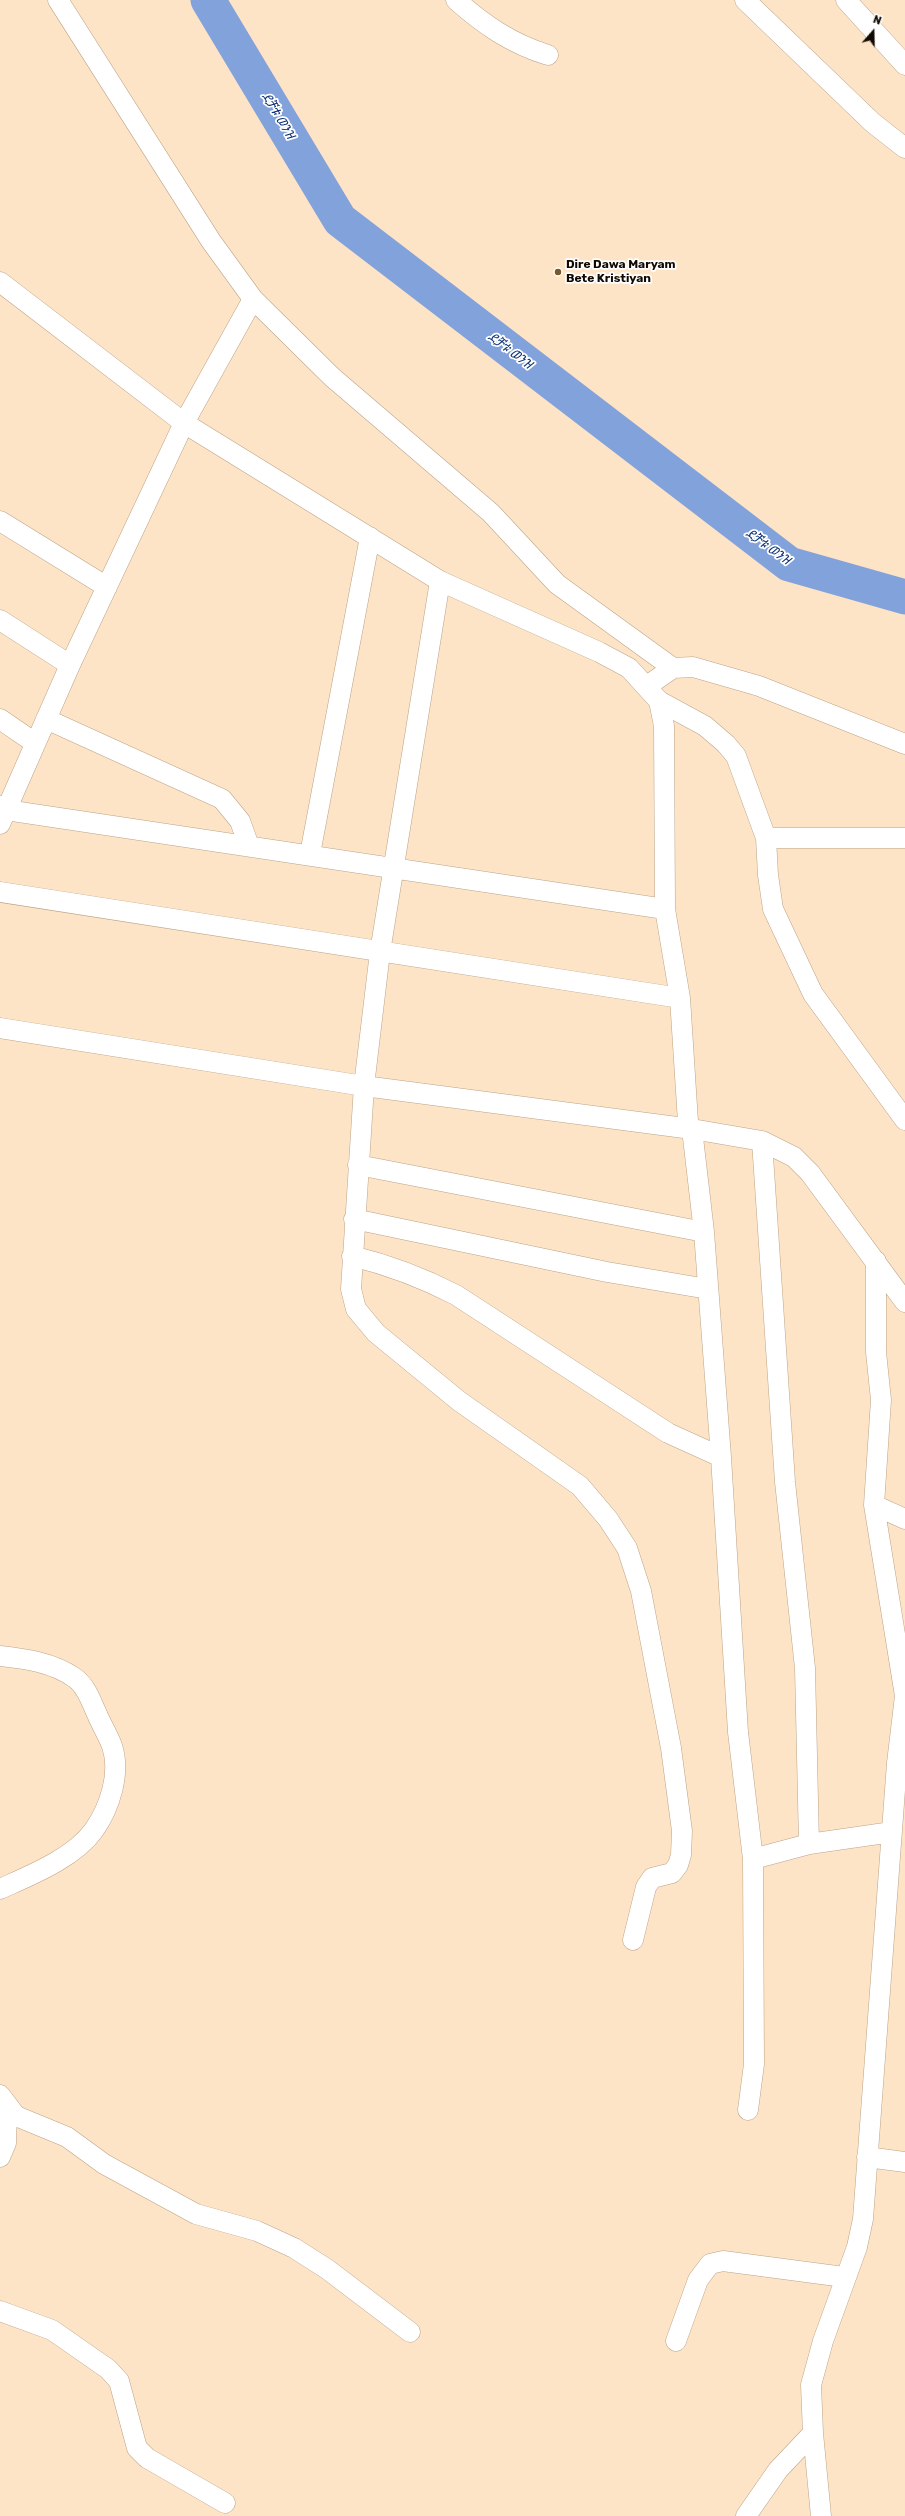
<!DOCTYPE html>
<html>
<head>
<meta charset="utf-8">
<style>
	body { margin:0 }
	#map { position:relative; width:905px; height:2516px; overflow:hidden; background:#fee4c6; font-family:Rubik,sans-serif }
	canvas { display:block }
	.north { position:absolute; left:853px; top:12px; width:40px; height:40px; -webkit-text-stroke:3px #fff; paint-order:stroke; rotate:20deg; font-size:11px; font-weight:700; line-height:16px; text-align:center; color:#120a02 }
	.north::after { content:''; display:block; margin:auto; width:14px; height:18px; background:#120a02; clip-path:polygon(50% 0,100% 100%,50% 72%,0 100%) }
</style>
</head>
<body>
<div id="map">
<canvas width="905" height="2516"></canvas>
<div class="north">N</div>
</div>
<script>
const g = document.querySelector('canvas').getContext('2d');
g.lineJoin = 'round';
function strokePath(path, color, width, dash) { g.strokeStyle = color; g.lineWidth = width; g.lineCap = dash ? 'butt' : 'round'; g.setLineDash(dash || []); g.stroke(path); }
function write(font, color, halo, rows, align = 'center') {
  g.font = font + ' Rubik,"Noto Sans Ethiopic",sans-serif'; g.lineWidth = 3.5; g.setLineDash([]); g.textBaseline = 'middle'; g.strokeStyle = halo; g.fillStyle = color; for (const [text, x, y, turn = 0] of rows) {
    g.save(); g.translate(x, y); g.rotate((+turn || 0) * Math.PI / 180); g.textAlign = isNaN(turn) ? turn : align; if (halo) g.strokeText(text, 0, 0); g.fillText(text, 0, 0); g.restore();
  }
}
strokePath(new Path2D(`
	M208,0L340,220L789,564L905,597`), '#82a2db', 35);
const street = new Path2D(`
	M58,0L211,241L253,299L332,377L491,513L557,584L673,668
	M456,0C484,25 512,44 548,55
	M745,0L873,123L905,148
	M846,0L905,65
	M0,282L184,423L440,581L599,652L629,668L659,701L664,726L665,909L680,998L688,1122L692,1129L704,1232L721,1457L738,1732L753,1859L754,2064L748,2110
	M0,521L107,587
	M440,581L380,952L364,1086L351,1289L356,1309L376,1333L459,1401L580,1486L608,1519L627,1548L641,1591L671,1748L682,1831L681,1855L678,1865L672,1873L652,1878L646,1887L633,1940
	M0,620L70,665
	M647,686L673,668L693,667L759,686L905,744
	M659,701L705,726L726,744L736,756L766,838L768,875L773,909L813,994L905,1120
	M0,719L35,743
	M46,719L222,799L240,821L249,846
	M0,806L6,810L665,909
	M0,824L70,665L184,423L253,299
	M766,838H905
	M310,854L370,537
	M0,892L680,998
	M0,1028L364,1086L692,1129L762,1141L794,1157L810,1173L905,1302
	M762,1141L785,1482L805,1668L809,1844
	M358,1165L704,1232
	M354,1219L607,1272L708,1289
	M352,1256C389,1265 423,1278 456,1295L668,1433L721,1457
	M874,1505L905,1519
	M0,1656C26,1659 52,1662 75,1678C86,1686 91,1701 97,1714C101,1724 108,1735 112,1746C121,1773 110,1807 94,1830C74,1858 31,1875 0,1889
	M753,1859L809,1844L892,1832
	M0,2095L16,2116L67,2137L104,2164L196,2214L257,2231L294,2248L327,2269L410,2332
	M0,2157L6,2143L7,2107
	M867,2157L905,2162
	M0,2311L52,2330L108,2369L119,2381L137,2448L147,2458L225,2503
	M676,2341L698,2280L710,2264L723,2261L844,2277
	M746,2516L778,2470L813,2433
	M821,2516L813,2433L811,2385L823,2341L857,2247L863,2219L897,1763L905,1696L874,1505L881,1400L876,1352V1261`);
strokePath(street, '#bca387', 21);
strokePath(street, '#fff', 20);
for (const [x, y, r, color] of [
	[558,272,4,"#77592d"]
]) { const dot = new Path2D(); dot.arc(x, y, r, 0, 2 * Math.PI); g.fillStyle = color; g.fill(dot); strokePath(dot, '#fff', 1.5); }
write('bold 12px', '#120a02', '#fff', [
	["Dire Dawa Maryam",566,265],
	["Bete Kristiyan",566,279]
], 'left');
write('italic 13px', '#113476', '#fff', [
	["ደቻቱ ወንዝ",278,116,59],
	["ደቻቱ ወንዝ",510,351,37],
	["ደቻቱ ወንዝ",768,547,36]
]);
</script>
</body>
</html>
